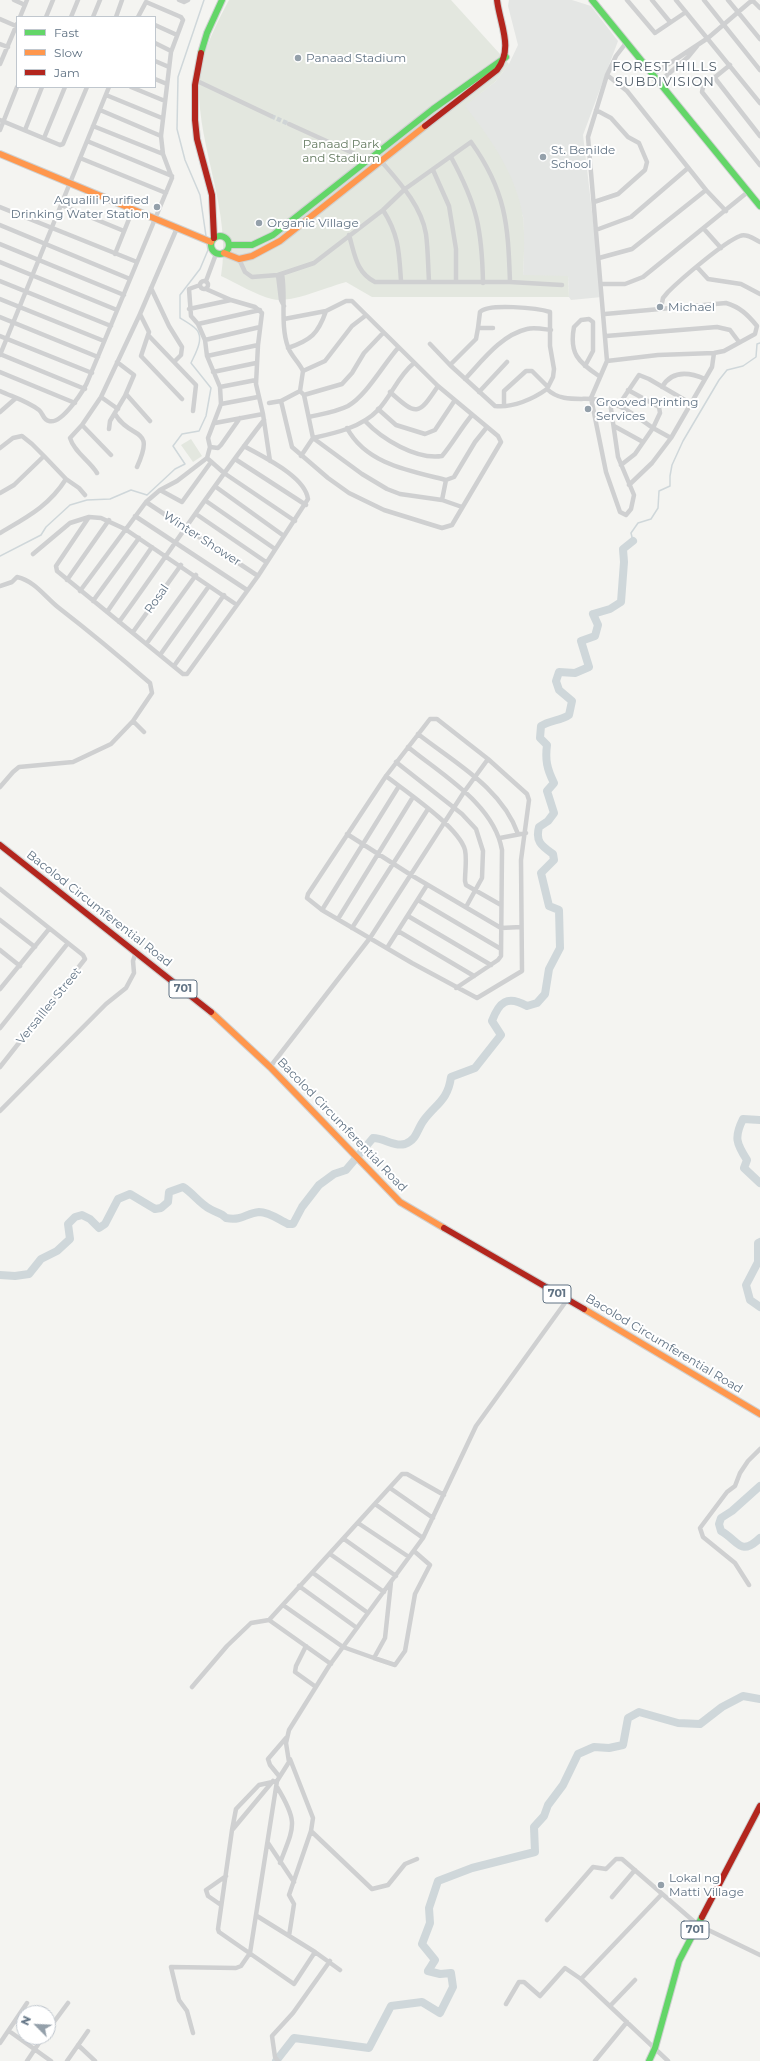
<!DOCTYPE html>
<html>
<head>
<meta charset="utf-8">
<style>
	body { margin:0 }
	#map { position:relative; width:760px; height:2061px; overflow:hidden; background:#f4f4f1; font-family:Montserrat,sans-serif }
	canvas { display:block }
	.legend { position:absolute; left:16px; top:16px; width:140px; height:72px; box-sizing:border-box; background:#fff; border:1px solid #c0c7ce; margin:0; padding:5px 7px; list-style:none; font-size:12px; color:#617384 }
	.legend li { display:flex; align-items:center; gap:8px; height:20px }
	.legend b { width:20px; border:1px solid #c0c7ce }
	.north { position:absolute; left:16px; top:2005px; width:40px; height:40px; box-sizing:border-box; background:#fff; border:1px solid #c0c7ce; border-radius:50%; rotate:294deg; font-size:11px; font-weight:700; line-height:16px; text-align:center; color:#617384 }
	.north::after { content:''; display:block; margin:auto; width:14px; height:18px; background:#94a0aa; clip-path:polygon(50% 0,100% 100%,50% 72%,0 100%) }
</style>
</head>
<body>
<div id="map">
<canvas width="760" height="2061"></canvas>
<ul class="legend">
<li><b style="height:5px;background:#63d668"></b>Fast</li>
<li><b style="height:5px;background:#ff974d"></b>Slow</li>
<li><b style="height:5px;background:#b3261e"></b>Jam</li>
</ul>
<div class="north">N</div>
</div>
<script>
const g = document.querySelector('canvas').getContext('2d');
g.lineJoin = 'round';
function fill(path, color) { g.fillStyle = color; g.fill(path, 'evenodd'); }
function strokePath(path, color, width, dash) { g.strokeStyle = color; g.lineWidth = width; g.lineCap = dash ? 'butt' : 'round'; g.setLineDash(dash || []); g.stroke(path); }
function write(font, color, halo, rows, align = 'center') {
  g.font = font + ' Montserrat,sans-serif'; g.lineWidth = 4; g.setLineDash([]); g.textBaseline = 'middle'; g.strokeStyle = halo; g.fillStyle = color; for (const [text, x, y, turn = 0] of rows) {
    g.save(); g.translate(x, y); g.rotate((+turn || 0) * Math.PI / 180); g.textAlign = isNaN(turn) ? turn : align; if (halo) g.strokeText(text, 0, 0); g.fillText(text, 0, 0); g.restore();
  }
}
fill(new Path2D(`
	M509,0H572L591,6L618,41L583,135L602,297L571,300L569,297L568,276H523L524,245L523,216L464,106L495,82L509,64L518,45L508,6Z`), '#e4e6e4');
fill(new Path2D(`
	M229,0H451L509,64L495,82L465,106C491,139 516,174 523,217C525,236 524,256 523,275L568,276L569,297H372L346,282C327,287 290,304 272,299C256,295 236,283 221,276C232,212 198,149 199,86C200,56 215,26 229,0Z
	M191,439L202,456L193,462L181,445Z`), '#e3e7df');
strokePath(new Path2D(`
	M204,0L178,77L177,129L185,160L200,195L206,236
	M633,541L631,533L638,523L651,519L658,508L659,491L670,486V476L672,465L683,441L719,380L727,370L743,366L756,357L757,344L760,343
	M0,556L41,535L46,527L70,505L87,500L110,499L131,490L147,495L175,469L185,464L173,446L182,434L199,431L206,416L211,388L191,363C195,354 205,338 196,329C192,325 185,321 180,318V295L200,269L208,250L207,244`), '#cfd7da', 1.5);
strokePath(new Path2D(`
	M760,1120L743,1119C734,1137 736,1143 747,1160L744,1168L760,1183
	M760,1242L758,1243V1262L746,1285L750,1300L760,1307
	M0,1275L15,1276L29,1274L41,1259L57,1251L70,1239L68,1224L75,1217L82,1215L90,1219L99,1228L105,1224L118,1199L130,1194L155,1209L161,1208L168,1202L169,1192L183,1187C193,1193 199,1203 210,1209C216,1213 221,1212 226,1218C243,1221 246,1213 259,1212C270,1212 279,1220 288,1224H293L302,1207L319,1185L334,1174L346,1170L373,1138C385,1138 393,1147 405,1144C417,1140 417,1129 424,1120C436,1104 448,1100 451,1077L475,1068L501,1035L492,1021C499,1002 507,995 527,1006L537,1003L545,994L549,969L560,948L559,910L549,906L541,873L554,860L553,854C542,846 535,842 539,827L548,821L554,813L547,791L554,783C547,769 545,760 547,745L540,738L541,726C550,720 560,721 569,715L572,701L559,690L556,681L559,672L575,673L589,667L581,641L595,636L598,625L593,614L610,609L621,602L624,562L623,549L633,541
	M760,1486L732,1511L721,1518L719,1524L721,1531C739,1541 740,1557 760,1538
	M276,2061L294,2038L369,2048L391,2006L422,2002L440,2013L453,1987L451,1973L440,1974L428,1971L435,1960L422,1944L430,1923L429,1908L438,1881L472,1868L535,1852L534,1827L544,1816L548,1805L563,1785L578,1754L594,1747L609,1748L623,1745L628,1718L639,1712L678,1723L700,1724L722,1707L743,1696L760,1699`), '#cfd7da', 8);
strokePath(new Path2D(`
	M271,116L289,124`), '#cfd4d6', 4.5, [4.5, 2]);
const fast = new Path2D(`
	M592,0L760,206
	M201,53L207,33L222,0
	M211 245a9 9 0 1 1 18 0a9 9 0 1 1-18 0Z
	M229,245H252L273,235L433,109L506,57
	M649,2061L655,2048L679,1961L702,1917`);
const slow = new Path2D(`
	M0,154L211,242
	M224,253L239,259L252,256L280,241L425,126
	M211,1012L270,1067L400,1202L444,1228
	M584,1309L760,1414`);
const jam = new Path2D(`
	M201,53L195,85V120L197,139L212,195L214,238
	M425,126L497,70C514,48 500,25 497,0
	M0,845L211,1012
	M444,1228L584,1309
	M702,1917L760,1806`);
strokePath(fast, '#cfd1d1', 8);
strokePath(slow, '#cfd1d1', 8);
strokePath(jam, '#cfd1d1', 8);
strokePath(new Path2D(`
	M14,0L25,5
	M179,0L184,2L188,0
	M627,0L655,33L686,12
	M652,0L670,22
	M676,0L760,103
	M704,0L760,70
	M728,0L760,39
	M20,17L27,0
	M46,17L53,0
	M71,17L78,0
	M93,17L100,0
	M116,17L122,0
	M0,19L16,26
	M155,25L177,35
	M155,43L171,51
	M0,44L8,47
	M155,61L169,67
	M0,64L17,24
	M730,65L703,87L702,92L760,165
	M607,75L627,91L706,190L726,211
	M652,75L708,38L750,2L753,1L760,8
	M714,77L760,136
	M155,79L167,84
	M195,80L271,116
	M658,83L688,57L697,46
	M131,87L165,101
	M106,95L162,118
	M100,110L161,136
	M0,120L60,145L63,144L87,87
	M289,124L377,164
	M93,126L163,154
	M0,130L17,87
	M25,130L42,87
	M44,138L65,87
	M87,141L172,176
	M451,157C477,205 482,229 483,283
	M80,158L166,193
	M381,161C399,182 421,205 426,234C428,249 428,265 429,281
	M433,170L449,206L456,249V282
	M594,202L618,194L645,170L647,162L639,143L628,137L611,118L596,110
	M61,205L124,231
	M0,207L137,262
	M383,210C399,235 399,252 401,281
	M0,225L130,279
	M177,228L140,314L149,332L141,356L182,399
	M704,229L721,248
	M596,230L631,217L688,168
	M349,235C355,255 356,272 375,282H510L562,285
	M0,244L124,295
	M115,254L133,209
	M599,258L632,249L706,190
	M239,259L245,272L252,277L278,275L314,263L383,210L405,189L471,142C506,191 508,224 510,282
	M0,262L117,310
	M697,267L708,279L741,284L760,294
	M282,274C286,297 280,326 288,347C291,356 299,362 303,371L300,391L304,395L313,438L362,474L387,489L400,494L442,500L462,507
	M278,275L281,300L284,306
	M200 285a4 4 0 1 1 8 0a4 4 0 1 1-8 0Z
	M0,281L111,326
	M206,281L216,254
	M601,284H625L643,277L749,191
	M151,288L169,326L182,347L181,355L174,362
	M206,289L231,300L255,307L262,313L258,345L256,384L263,414L270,461
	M0,299L104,341
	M661,308L663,298L668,292C681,279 724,242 740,236C746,233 754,239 760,242
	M189,309L231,300
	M605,314L726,303C740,307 748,315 757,326L755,334L724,351L714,353L658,355L607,361
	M0,317L98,357
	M198,324L260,310
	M478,328L480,312C488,303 538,308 550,312V346L554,369L553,377L547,389C564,406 590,394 610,402C625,407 640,419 653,428L635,454L621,465
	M0,336L92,373
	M149,336L196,385L193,411
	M606,336L717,327L730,330L739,342
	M205,340L260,327
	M430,344L450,365L495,406C513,408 533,399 547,389
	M288,348C311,340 318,334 326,311
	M0,354L85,389
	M0,355L109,87
	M207,356L258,345
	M450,365L476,339L478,328H493
	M585,366L593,351V322L589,319L581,320L574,327C569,353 578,362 599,376
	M303,371L325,361L352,326L365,316
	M0,372L75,403
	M213,372L256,363
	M465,379C482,361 501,335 527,329C534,327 543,329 551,330
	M220,387L256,380
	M662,387C672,370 689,372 705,379
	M628,390L659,407L660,413L653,428L671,438
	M0,391C13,397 27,401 39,410C43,413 43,420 49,421C62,425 85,389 89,378L172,178L163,154L161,136L171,52L183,20L181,17L146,2L138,17
	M390,392C417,416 418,416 438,386
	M479,392L507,362
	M126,394L150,421
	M304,395L342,384L352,373L364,353L383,333
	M101,397L118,409
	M281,401L292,447L328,478L349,493L384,510L442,528L452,525L501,442L498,436L438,386L352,301H346L326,311L284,319
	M610,402L618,457L634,495L631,509L626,515L620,512L606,472L591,398L607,361L588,137L607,75L616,56L626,43
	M269,403L281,401L300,391
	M221,404L258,397
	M504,406V391L526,371H532L548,387
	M618,406L639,375L649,379L690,403
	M378,409L396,425L425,434L435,430L455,400
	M0,412L16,398
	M115,414C131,441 156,425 137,467
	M309,417C322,414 336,412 348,406C366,396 383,365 398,348
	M365,421C382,439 416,460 442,456C453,443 461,428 472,415
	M215,423L263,414
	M82,425L111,455
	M614,426L643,442
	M347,428C366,464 410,471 446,480L454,477L475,442L487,427
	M109,429L110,421L125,396L134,375L117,362
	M210,447L218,448L221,445L240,418
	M0,448L13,438L22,436L32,444L44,456
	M301,456L313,438C336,433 362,427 378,410C392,395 398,376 414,363
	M207,458L224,473L295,521
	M235,459L306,505
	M97,473C90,461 74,452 70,438L82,425L101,397L140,314
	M66,479L79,488L85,495
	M629,485L652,463L671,438L712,367L714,353
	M216,487L284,536
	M160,490L182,502L211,462
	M0,493L14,485L44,456L66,479C49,506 27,517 0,533
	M442,500L446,480
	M206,501L275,549
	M146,502L258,576
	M196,514L266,562
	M135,516L247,590
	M89,517L56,566L57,571L183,674H187L258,576L308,499C305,476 263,457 244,446
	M33,554L70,523L89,517L101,518L125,529L237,605
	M67,580L109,520
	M0,586L12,582L17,577C35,581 45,597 59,608C90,632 120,657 150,683L152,693L133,721L111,744L73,762L19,767L13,772L0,787
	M80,591L146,502L160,490L177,481L207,458L210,447L208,438L221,404L220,387L207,356L205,340L198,324L191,316L189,289L200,285
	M93,601L139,538
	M107,612L152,547
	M119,622C168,555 213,485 264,420
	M133,632L181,565
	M147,643L196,575
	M160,655L209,586
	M174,666L224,595
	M430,719H437L488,759L527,794L529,800L521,860L522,971L477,998L412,963L322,910L307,898L308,894L386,776Z
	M133,721L144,732
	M418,734C455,763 502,788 518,834
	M408,747C442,775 494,804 502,850L501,956L498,960L456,988
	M396,762L462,814L476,829L483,851L482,878L466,907
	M386,776C405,791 459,827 465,850C467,859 465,871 465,881L466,885L501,905
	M347,834L411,875L501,928L521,927
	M500,838L526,833
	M0,889L83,955L85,959L0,1067
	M418,900L501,949
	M322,910L399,786
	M408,916L491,965
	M338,919L413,797
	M0,920L35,947
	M352,928L428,809
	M398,931L474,976
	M387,948L427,885
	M0,950L20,966
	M0,989L49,929
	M0,1028L68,943
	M270,1067L370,938L464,792L488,759
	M0,1111L106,1004L126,988L134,973L133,961L136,952
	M390,1488L433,1518
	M375,1504L423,1538
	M358,1523L409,1557
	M344,1539L396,1576
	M330,1554L384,1592
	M313,1573L368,1613
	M749,1585L735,1563L703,1537L700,1528L727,1492L735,1486L740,1473L748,1461L760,1449
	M299,1586L357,1628
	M283,1605L343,1647L374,1658L385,1638L391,1582
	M306,1646L296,1666L295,1672L316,1687
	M374,1658L395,1665L405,1651L415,1594L430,1565L414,1551
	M331,1664L269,1620L402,1474H407L444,1495
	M192,1687L227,1646L251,1623L269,1620
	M279,1776L270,1765L268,1759L286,1738
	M277,1781L259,1785L236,1809L232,1830L218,1929L219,1932L294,1984L315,1952L340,1970
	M277,1787C299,1823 294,1826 280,1863
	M233,1829L273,1781
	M311,1831L372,1889L388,1885L405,1864L417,1859
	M268,1843L294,1882
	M612,1897L635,1870
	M221,1905L208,1896L206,1890L226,1876
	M257,1916L315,1952
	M547,1920L593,1867L606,1869L616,1859H622L698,1925L760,1955
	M289,1936L294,1904L289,1895L311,1831L313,1818L290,1759
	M581,1979L662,1894
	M506,2004L519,1982H524L540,1996L565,1968L581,1979L668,2061
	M610,2006L635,1980
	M48,2030L68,2003
	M9,2031L51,2061
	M193,2033L187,2011L179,2000L171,1967L236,1968L241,1966L250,1953L277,1781L289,1762L286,1743L289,1730L329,1666L423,1538L476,1426L567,1300
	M0,2043L27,2003
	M78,2045L95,2061
	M27,2061L43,2037
	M67,2061L88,2031
	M278,2061L275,2057L272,2036L293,2013L330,1961
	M595,2061L627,2022`), '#cfd0d1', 4.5);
strokePath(fast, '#63d668', 6);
strokePath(slow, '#ff974d', 6);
strokePath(jam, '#b3261e', 6);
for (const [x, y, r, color] of [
	[298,58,4,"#94a0aa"],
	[543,157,4,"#94a0aa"],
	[157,207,4,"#94a0aa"],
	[259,223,4,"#94a0aa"],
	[660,307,4,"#94a0aa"],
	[588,409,4,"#94a0aa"],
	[661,1885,4,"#94a0aa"]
]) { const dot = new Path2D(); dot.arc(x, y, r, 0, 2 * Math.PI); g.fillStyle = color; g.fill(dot); strokePath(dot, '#fff', 1.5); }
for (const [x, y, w] of [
	[183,989,28],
	[557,1294,28],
	[695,1930,28]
]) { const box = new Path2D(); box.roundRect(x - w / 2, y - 9, w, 18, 3); g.fillStyle = '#fff'; g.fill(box); strokePath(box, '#617384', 1); }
write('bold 11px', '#617384', null, [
	["701",183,989],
	["701",557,1294],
	["701",695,1930]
]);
write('12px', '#617384', '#fff', [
	["Panaad Stadium",306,58],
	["St. Benilde",551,150],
	["School",551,164],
	["Aqualili Purified",149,200,"right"],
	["Drinking Water Station",149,214,"right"],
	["Organic Village",267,223],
	["Michael",668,307],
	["Grooved Printing",596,402],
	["Services",596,416],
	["Lokal ng",669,1878],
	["Matti Village",669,1892]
], 'left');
write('12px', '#657b61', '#fff', [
	["Panaad Park",341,144],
	["and Stadium",341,158]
]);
write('12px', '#617384', '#fff', [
	["Winter Shower",202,539,33],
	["Rosal",157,599,-55],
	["Bacolod Circumferential Road",99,909,38],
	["Versailles Street",49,1006,-51],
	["Bacolod Circumferential Road",342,1125,46],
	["Bacolod Circumferential Road",664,1344,31]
]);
g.letterSpacing = '1px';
write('13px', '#505d69', '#fff', [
	["FOREST HILLS",665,67],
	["SUBDIVISION",665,82]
]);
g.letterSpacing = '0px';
</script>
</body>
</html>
